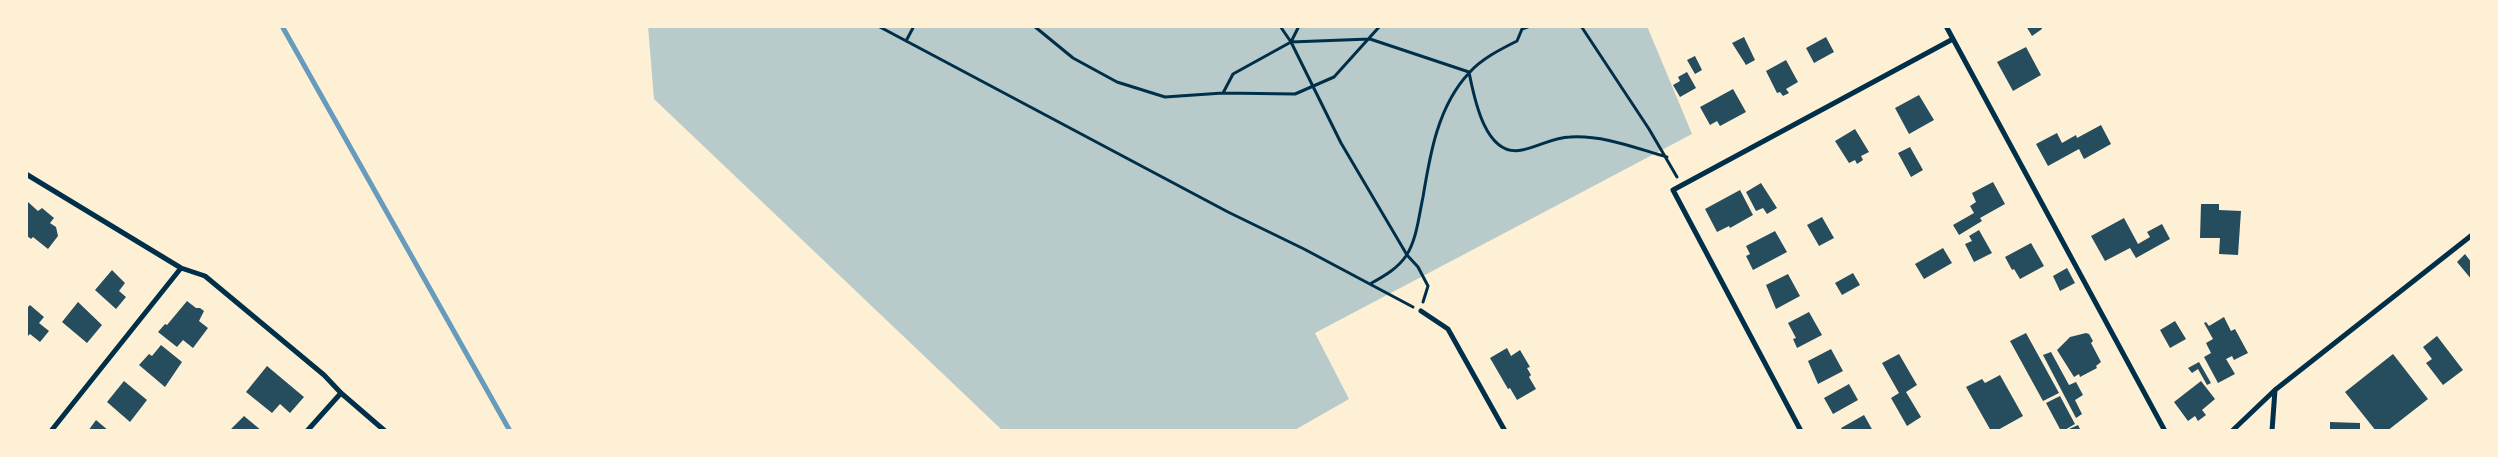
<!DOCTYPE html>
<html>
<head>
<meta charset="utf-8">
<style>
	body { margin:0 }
	#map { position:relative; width:2498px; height:457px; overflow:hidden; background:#fdf0d5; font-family:"Varela Round",sans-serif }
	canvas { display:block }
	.frame { position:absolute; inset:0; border:28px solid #fdf0d5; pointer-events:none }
</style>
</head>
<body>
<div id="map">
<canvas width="2498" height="457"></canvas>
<div class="frame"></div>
</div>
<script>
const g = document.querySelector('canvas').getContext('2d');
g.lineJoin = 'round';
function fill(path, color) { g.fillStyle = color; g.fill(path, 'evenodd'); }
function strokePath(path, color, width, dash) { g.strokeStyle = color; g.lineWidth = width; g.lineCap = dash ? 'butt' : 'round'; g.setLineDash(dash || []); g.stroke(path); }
fill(new Path2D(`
	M648,26H1647L1692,134L1315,333L1349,399L1293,431H1003L654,99Z`), '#b9caca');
strokePath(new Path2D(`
	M282,26L510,431`), '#669bbc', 5);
fill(new Path2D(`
	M2026,26H2041L2042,29L2032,36Z
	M1744,37L1755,60L1746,65L1732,43Z
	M1826,37L1834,52L1814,63L1806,48Z
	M2026,47L2041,75L2013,91L1997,62Z
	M1695,56L1702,70L1695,74L1687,60Z
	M1786,60L1798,82L1786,89L1789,93L1783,96L1780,92L1777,93L1766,71Z
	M1687,72L1696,88L1680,97L1673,85L1680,81L1678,77Z
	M1733,89L1746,112L1720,126L1717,121L1710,125L1700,107Z
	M1919,95L1934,120L1909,134L1895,108Z
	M2101,125L2111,144L2084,159L2079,149L2048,166L2036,144L2057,133L2062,143L2076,135L2077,138Z
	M1855,129L1869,152L1861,156L1863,160L1857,164L1855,160L1849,163L1835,141Z
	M1910,147L1923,170L1911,177L1898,153Z
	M1993,182L2005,204L1980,218L1982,221L1959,235L1953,225L1974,213L1970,206L1976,202L1972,193Z
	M1761,183L1777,208L1767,214L1763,208L1756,211L1746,192Z
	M1740,190L1753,215L1730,228L1729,226L1717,232L1705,209Z
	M28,202L38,211L42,208L54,218L50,223L56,227L58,236L48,249L33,237L31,239L26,235Z
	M2201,204H2219V210L2241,211L2238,255L2219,254L2220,238H2200Z
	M1822,217L1834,238L1819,246L1807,225Z
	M2124,218L2138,244L2150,237L2147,232L2162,224L2170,239L2136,258L2130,248L2105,261L2091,236Z
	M1979,230L1992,253L1974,262L1965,244L1972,241L1969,236Z
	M1775,231L1787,252L1753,270L1746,256L1750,254L1746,246Z
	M2031,243L2044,266L2020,279L2014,269L2012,270L2005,257Z
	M1943,248L1952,263L1924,279L1915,264Z
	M2465,254L2472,263V280L2457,262Z
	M2067,268L2075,283L2060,291L2053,276Z
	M112,270L125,283L119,291L126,297L116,309L95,290Z
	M1853,273L1860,285L1842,295L1835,283Z
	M1788,274L1800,296L1776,309L1766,285Z
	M187,301L196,308H200L204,311L199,321L208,328L193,348L183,340L177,347L158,332L165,324L167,325Z
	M78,302L102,325L87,343L62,322Z
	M30,305L44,317L39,323L49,331L40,342L30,334L26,338V309Z
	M1809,312L1822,335L1797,348L1793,339L1796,338L1788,323Z
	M2224,317L2231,331L2235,329L2248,353L2234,360L2232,356L2226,359L2235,374L2218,383L2204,357L2211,353L2206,343L2213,339L2204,323L2206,322L2209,326Z
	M2175,321L2186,339L2170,348L2160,330Z
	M2026,333L2059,393L2043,401L2010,341Z
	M2086,333L2089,334L2093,341L2091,343L2101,362L2096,366L2097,368L2080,377L2079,374L2074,377L2057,350L2070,337Z
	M2437,336L2463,370L2443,385L2426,363L2432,359L2423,347Z
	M161,345L182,362L165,387L139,365L149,354L152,356Z
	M1507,348L1511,356L1520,350L1530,367L1527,368L1531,375L1529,377L1536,389L1517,400L1510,388L1508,389L1490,358Z
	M1831,349L1843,371L1818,384L1808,361Z
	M2051,352L2069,385L2076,382L2083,395L2075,400L2082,414L2076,418L2043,355Z
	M1899,354L1917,385L1906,392L1921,417L1907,426L1891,398L1899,393L1882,363Z
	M2393,354L2428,399L2387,431H2376L2345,392Z
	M2199,362L2211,383L2207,385L2198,369L2192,373L2188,368Z
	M267,366L304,397L290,413L280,404L272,413L246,392Z
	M2000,375L2023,416L1996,431H1991L1966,387L1982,379L1985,383Z
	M124,381L147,400L130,422L107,402Z
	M2201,381L2215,399L2202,410L2206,415L2198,421L2195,416L2188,421L2174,402Z
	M1849,384L1858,400L1833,414L1824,398Z
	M2060,396L2075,424L2063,431H2061L2046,403Z
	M1864,415L1873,431H1843L1841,428Z
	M244,416L262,431H229Z
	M96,420L109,431H88Z
	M2330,422L2360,423V431H2330Z
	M2078,425L2081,431H2070L2069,429Z`), '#264d5e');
strokePath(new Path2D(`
	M878,26L1228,212L1304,249L1413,307
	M1034,26L1073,58L1117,82L1165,97L1223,93L1295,94L1334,77L1380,26
	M1280,26L1291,42L1341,143L1407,255L1418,267L1428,286L1423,302
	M1581,26L1649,129L1677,177
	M906,41L914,26
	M1291,42L1299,26
	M1223,93L1233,74L1291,42L1370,39L1469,72C1474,97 1485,158 1522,150C1538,147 1554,137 1570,137C1604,135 1635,148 1667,157
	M1370,284C1384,276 1397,269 1406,256C1417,239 1419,215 1423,197C1430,154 1438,106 1469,73C1481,59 1501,49 1517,41L1522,29L1530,26`), '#003049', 3);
strokePath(new Path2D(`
	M1946,26L2165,431
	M26,174L181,268L205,276L324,375L341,393L385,431
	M1421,311L1448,329L1505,431
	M51,431L181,268
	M307,431L341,393
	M1801,431L1673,190L1953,39
	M2232,431L2275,390L2472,235
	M2272,431L2275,390`), '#003049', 5);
</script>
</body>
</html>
